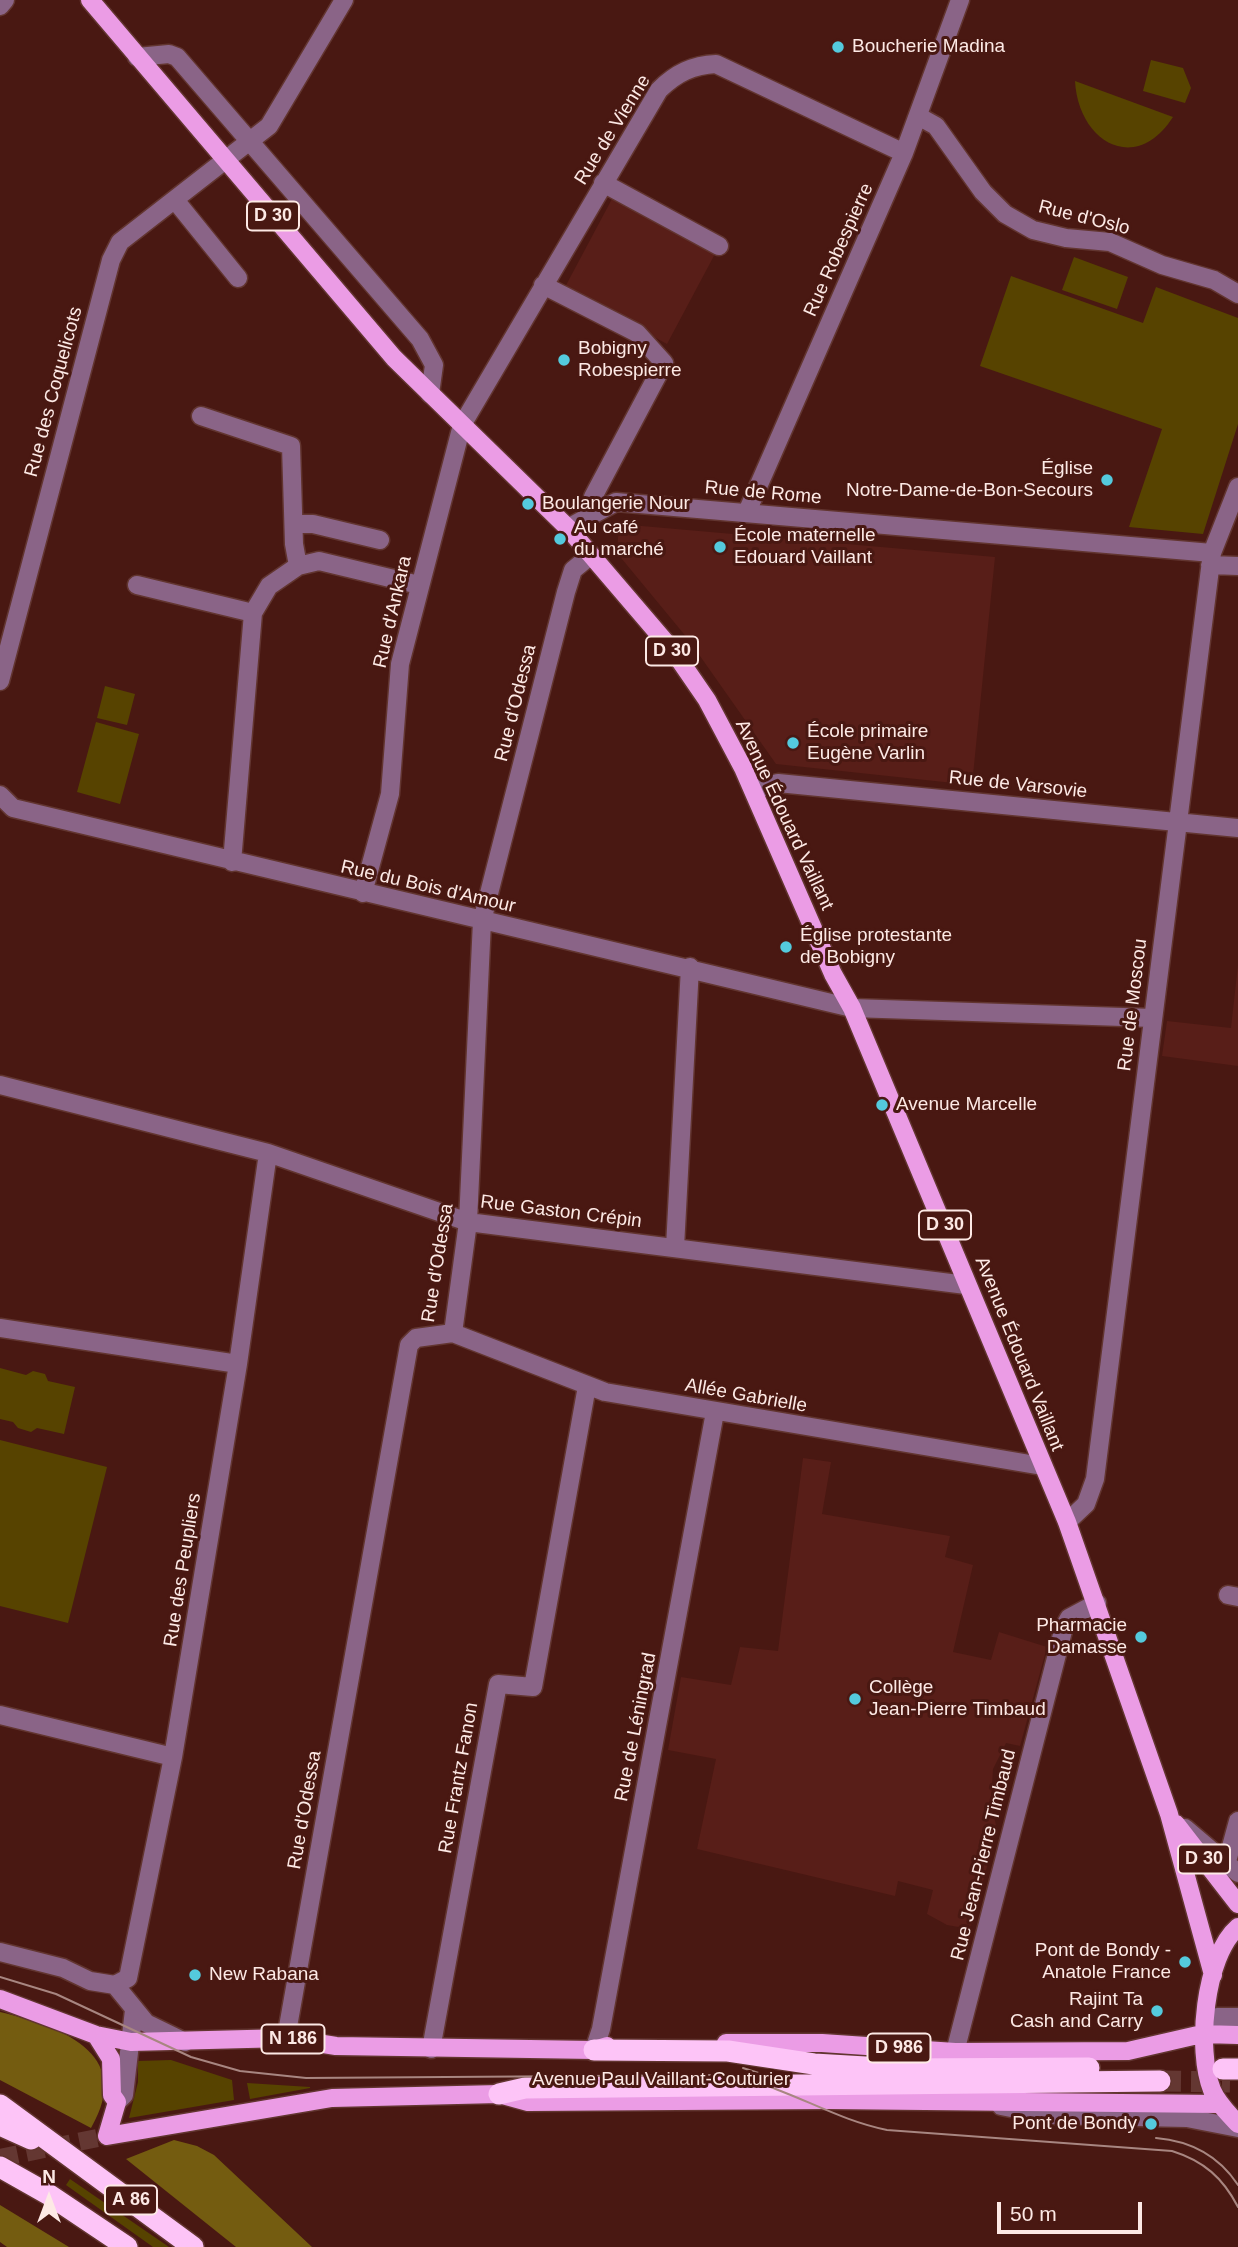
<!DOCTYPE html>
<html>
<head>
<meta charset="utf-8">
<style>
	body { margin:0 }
	#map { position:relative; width:1238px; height:2247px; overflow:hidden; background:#491812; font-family:Arial,sans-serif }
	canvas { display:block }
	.north { position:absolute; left:14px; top:2163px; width:70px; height:70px; -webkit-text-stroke:5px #491812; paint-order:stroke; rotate:0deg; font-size:19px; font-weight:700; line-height:28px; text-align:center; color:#fde9e5 }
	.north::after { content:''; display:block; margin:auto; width:24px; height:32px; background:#fde9e5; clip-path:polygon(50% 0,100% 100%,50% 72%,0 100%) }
	.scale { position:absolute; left:997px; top:2202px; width:145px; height:32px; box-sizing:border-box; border:4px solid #fde9e5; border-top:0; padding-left:9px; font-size:21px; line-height:24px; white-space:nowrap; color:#fde9e5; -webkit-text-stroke:5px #491812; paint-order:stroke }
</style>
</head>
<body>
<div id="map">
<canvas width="1238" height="2247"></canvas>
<div class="north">N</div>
<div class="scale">50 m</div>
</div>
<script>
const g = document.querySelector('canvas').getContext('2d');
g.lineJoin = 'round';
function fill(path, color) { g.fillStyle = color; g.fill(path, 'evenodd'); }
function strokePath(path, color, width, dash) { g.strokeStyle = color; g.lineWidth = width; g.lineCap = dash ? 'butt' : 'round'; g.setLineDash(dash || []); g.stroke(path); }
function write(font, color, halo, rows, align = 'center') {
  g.font = font + ' Arial,sans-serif'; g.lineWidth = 6; g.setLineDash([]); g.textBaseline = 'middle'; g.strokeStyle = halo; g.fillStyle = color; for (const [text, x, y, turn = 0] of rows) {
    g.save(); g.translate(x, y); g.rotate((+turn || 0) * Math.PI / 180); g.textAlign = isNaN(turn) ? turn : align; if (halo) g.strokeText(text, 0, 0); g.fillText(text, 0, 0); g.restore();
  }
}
fill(new Path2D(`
	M613,197L716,252L667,344L564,289Z
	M619,524L995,557L972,785L776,764L688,639L617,553Z
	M1238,965V1066L1162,1056L1167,1021L1231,1028Z
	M803,1458L831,1462L822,1514L950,1536L945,1557L973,1565L953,1652L991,1660L999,1632L1047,1647L1020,1746L1006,1743L993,1769L991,1802L997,1830L970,1929L947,1925L927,1914L933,1890L898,1881L895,1896L697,1849L716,1759L668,1750L681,1677L731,1685L740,1647L778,1651Z`), '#581e18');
fill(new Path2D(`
	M1151,60L1183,68L1191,88L1185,103L1143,91Z
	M1075,81L1173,117C1135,176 1078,141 1075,81Z
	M1074,257L1128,277L1117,309L1062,290Z
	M1011,276L1143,323L1156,287L1238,318V424L1203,534L1129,527L1162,429L980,366Z
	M105,686L135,694L127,725L97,718Z
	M96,722L139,734L120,804L77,792Z
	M0,1368L26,1375L33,1371L45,1374L48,1381L75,1387L64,1434L37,1428L31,1432L18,1428L13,1422L0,1419Z
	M0,1440L107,1467L68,1623L0,1606Z
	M171,2060L232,2080L234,2100L129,2118L138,2082V2061Z
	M247,2083L310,2087V2088L250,2099Z
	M70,2179L169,2247H153L66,2185Z`), '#574300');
fill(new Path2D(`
	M0,2012C58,2026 136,2052 91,2128L0,2080Z
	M174,2140L197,2146L214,2155L312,2247H236L126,2159Z
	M0,2205L69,2247H7L0,2242Z`), '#745c10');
strokePath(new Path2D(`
	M0,2158L107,2136`), '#643732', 18, [18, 9]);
strokePath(new Path2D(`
	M1160,2081L1230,2082`), '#643732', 21, [21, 10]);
const minor = new Path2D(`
	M0,6L5,0
	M137,57L169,54L177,57L420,339L434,365L430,394
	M918,116L936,126L983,192L1005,214L1033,230L1066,238L1110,242L1162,265L1214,280L1238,294
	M603,183L719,246
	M175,200L238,278
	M543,285L637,333L664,363L593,497L597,511
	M201,416L291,446L294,544L298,566
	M747,512L904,153L960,0
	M294,524H313L380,540
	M568,528L616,502L1212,553
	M1210,565L1238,566
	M137,585L253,613
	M0,681L111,260L120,242L269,126L344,0
	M753,790L778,783L1238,828
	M0,795L13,808L852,1008L1153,1018
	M232,862L253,613L269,586L298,566L319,561L419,585
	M363,893L390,794L400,664L462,425L659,90C676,73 693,65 716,64L904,153
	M0,1085L268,1153L468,1222L966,1285
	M675,1247L690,967
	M0,1328L238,1364
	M453,1333L468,1222L482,921L566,592L573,570L590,556
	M453,1333L605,1392L1042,1466
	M1067,1522L1086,1504L1095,1479L1212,553L1238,487
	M1228,1595L1238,1597
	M0,1715L173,1757
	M1185,1828L1238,1873
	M1226,1865L1238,1821
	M0,1952L63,1968L90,1981L115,1985L146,2023L185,2042
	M115,1985L128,1978L173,1757L238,1364L268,1153
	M1202,2034L1217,2017H1238
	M286,2038L409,1345L416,1338L453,1333
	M431,2049L498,1684L533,1687L587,1386
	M594,2050L601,2029L715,1412
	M955,2052L1064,1627L1069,1618L1097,1603
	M117,2102L124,2095L134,2010
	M1001,2106L1046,2115L1187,2118L1238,2128`);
const major = new Path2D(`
	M90,0L394,358L568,528L674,652L707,700L743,768L833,974L852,1008L1067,1522L1169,1814L1213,1975
	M1176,1824L1238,1904
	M1238,1927C1204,1956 1196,2051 1212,2090C1218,2104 1228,2113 1238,2124
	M0,1999L96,2035L131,2042L286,2038L336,2046L594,2050L607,2046
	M96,2035L111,2059L112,2095L117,2102L107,2136L332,2098L499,2094L528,2102L827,2100L1219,2104
	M726,2043H822L955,2052L1128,2051L1202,2034L1238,2035`);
const highway = new Path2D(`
	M594,2050L728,2051L814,2064L900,2069L1089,2068
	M1223,2069H1238
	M499,2094L525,2088L1160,2081
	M0,2105L193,2247
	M0,2125L31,2139
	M0,2167L48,2194L127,2247`);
strokePath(minor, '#623530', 21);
strokePath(major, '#623530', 21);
strokePath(highway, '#623530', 24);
strokePath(minor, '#8a6487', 18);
strokePath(major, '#eb9ce5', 18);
strokePath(highway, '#fdc4f7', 21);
strokePath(new Path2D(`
	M0,1977L56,1994L191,2057L240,2071L306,2078L726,2075C783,2084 831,2119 887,2130L1172,2151C1204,2161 1223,2178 1238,2207
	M743,2068L790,2083
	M1156,2138C1191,2141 1219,2156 1238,2185`), '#a88681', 2);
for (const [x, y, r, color] of [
	[838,47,7,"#54cadd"],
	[564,360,7,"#54cadd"],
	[1107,480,7,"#54cadd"],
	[528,504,7,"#54cadd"],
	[560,539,7,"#54cadd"],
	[720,547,7,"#54cadd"],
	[793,743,7,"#54cadd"],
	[786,947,7,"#54cadd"],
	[882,1105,7,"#54cadd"],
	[1141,1637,7,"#54cadd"],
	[855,1699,7,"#54cadd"],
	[1185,1962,7,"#54cadd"],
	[195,1975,7,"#54cadd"],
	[1157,2011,7,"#54cadd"],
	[1151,2124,7,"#54cadd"]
]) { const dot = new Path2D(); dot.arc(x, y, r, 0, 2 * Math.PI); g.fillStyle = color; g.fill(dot); strokePath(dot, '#491812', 2.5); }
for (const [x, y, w] of [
	[273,216,52],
	[672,651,52],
	[945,1225,52],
	[1204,1859,52],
	[293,2039,63],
	[899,2048,63],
	[131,2200,52]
]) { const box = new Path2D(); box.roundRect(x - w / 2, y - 14.5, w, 29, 5); g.fillStyle = '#491812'; g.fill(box); strokePath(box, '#fde9e5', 2); }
write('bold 18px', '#fde9e5', null, [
	["D 30",273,216],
	["D 30",672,651],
	["D 30",945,1225],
	["D 30",1204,1859],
	["N 186",293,2039],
	["D 986",899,2048],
	["A 86",131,2200]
]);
write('19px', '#fde9e5', '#491812', [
	["Boucherie Madina",852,47],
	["Bobigny",578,349],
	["Robespierre",578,371],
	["Église",1093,469,"right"],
	["Notre-Dame-de-Bon-Secours",1093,491,"right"],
	["Boulangerie Nour",542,504],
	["Au café",574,528],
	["du marché",574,550],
	["École maternelle",734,536],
	["Edouard Vaillant",734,558],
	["École primaire",807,732],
	["Eugène Varlin",807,754],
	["Église protestante",800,936],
	["de Bobigny",800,958],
	["Avenue Marcelle",896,1105],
	["Pharmacie",1127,1626,"right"],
	["Damasse",1127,1648,"right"],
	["Collège",869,1688],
	["Jean-Pierre Timbaud",869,1710],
	["Pont de Bondy -",1171,1951,"right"],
	["Anatole France",1171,1973,"right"],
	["New Rabana",209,1975],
	["Rajint Ta",1143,2000,"right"],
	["Cash and Carry",1143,2022,"right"],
	["Pont de Bondy",1137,2124,"right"]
], 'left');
write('19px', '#fde9e5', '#491812', [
	["Rue de Vienne",613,130,-58],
	["Rue d'Oslo",1084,218,14],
	["Rue Robespierre",839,250,-66],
	["Rue des Coquelicots",54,392,-75],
	["Rue de Rome",763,493,5],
	["Rue d'Ankara",393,612,-77],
	["Rue d'Odessa",516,703,-76],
	["Rue de Varsovie",1018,785,6],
	["Avenue Édouard Vaillant",784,815,65],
	["Rue du Bois d'Amour",428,887,13],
	["Rue de Moscou",1133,1005,-83],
	["Rue Gaston Crépin",561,1212,7],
	["Rue d'Odessa",438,1263,-81],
	["Avenue Édouard Vaillant",1019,1354,68],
	["Allée Gabrielle",746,1396,10],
	["Rue des Peupliers",183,1570,-81],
	["Rue de Léningrad",636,1727,-79],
	["Rue Frantz Fanon",459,1778,-80],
	["Rue d'Odessa",305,1810,-80],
	["Rue Jean-Pierre Timbaud",984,1855,-76],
	["Avenue Paul Vaillant-Couturier",661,2080]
]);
</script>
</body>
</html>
